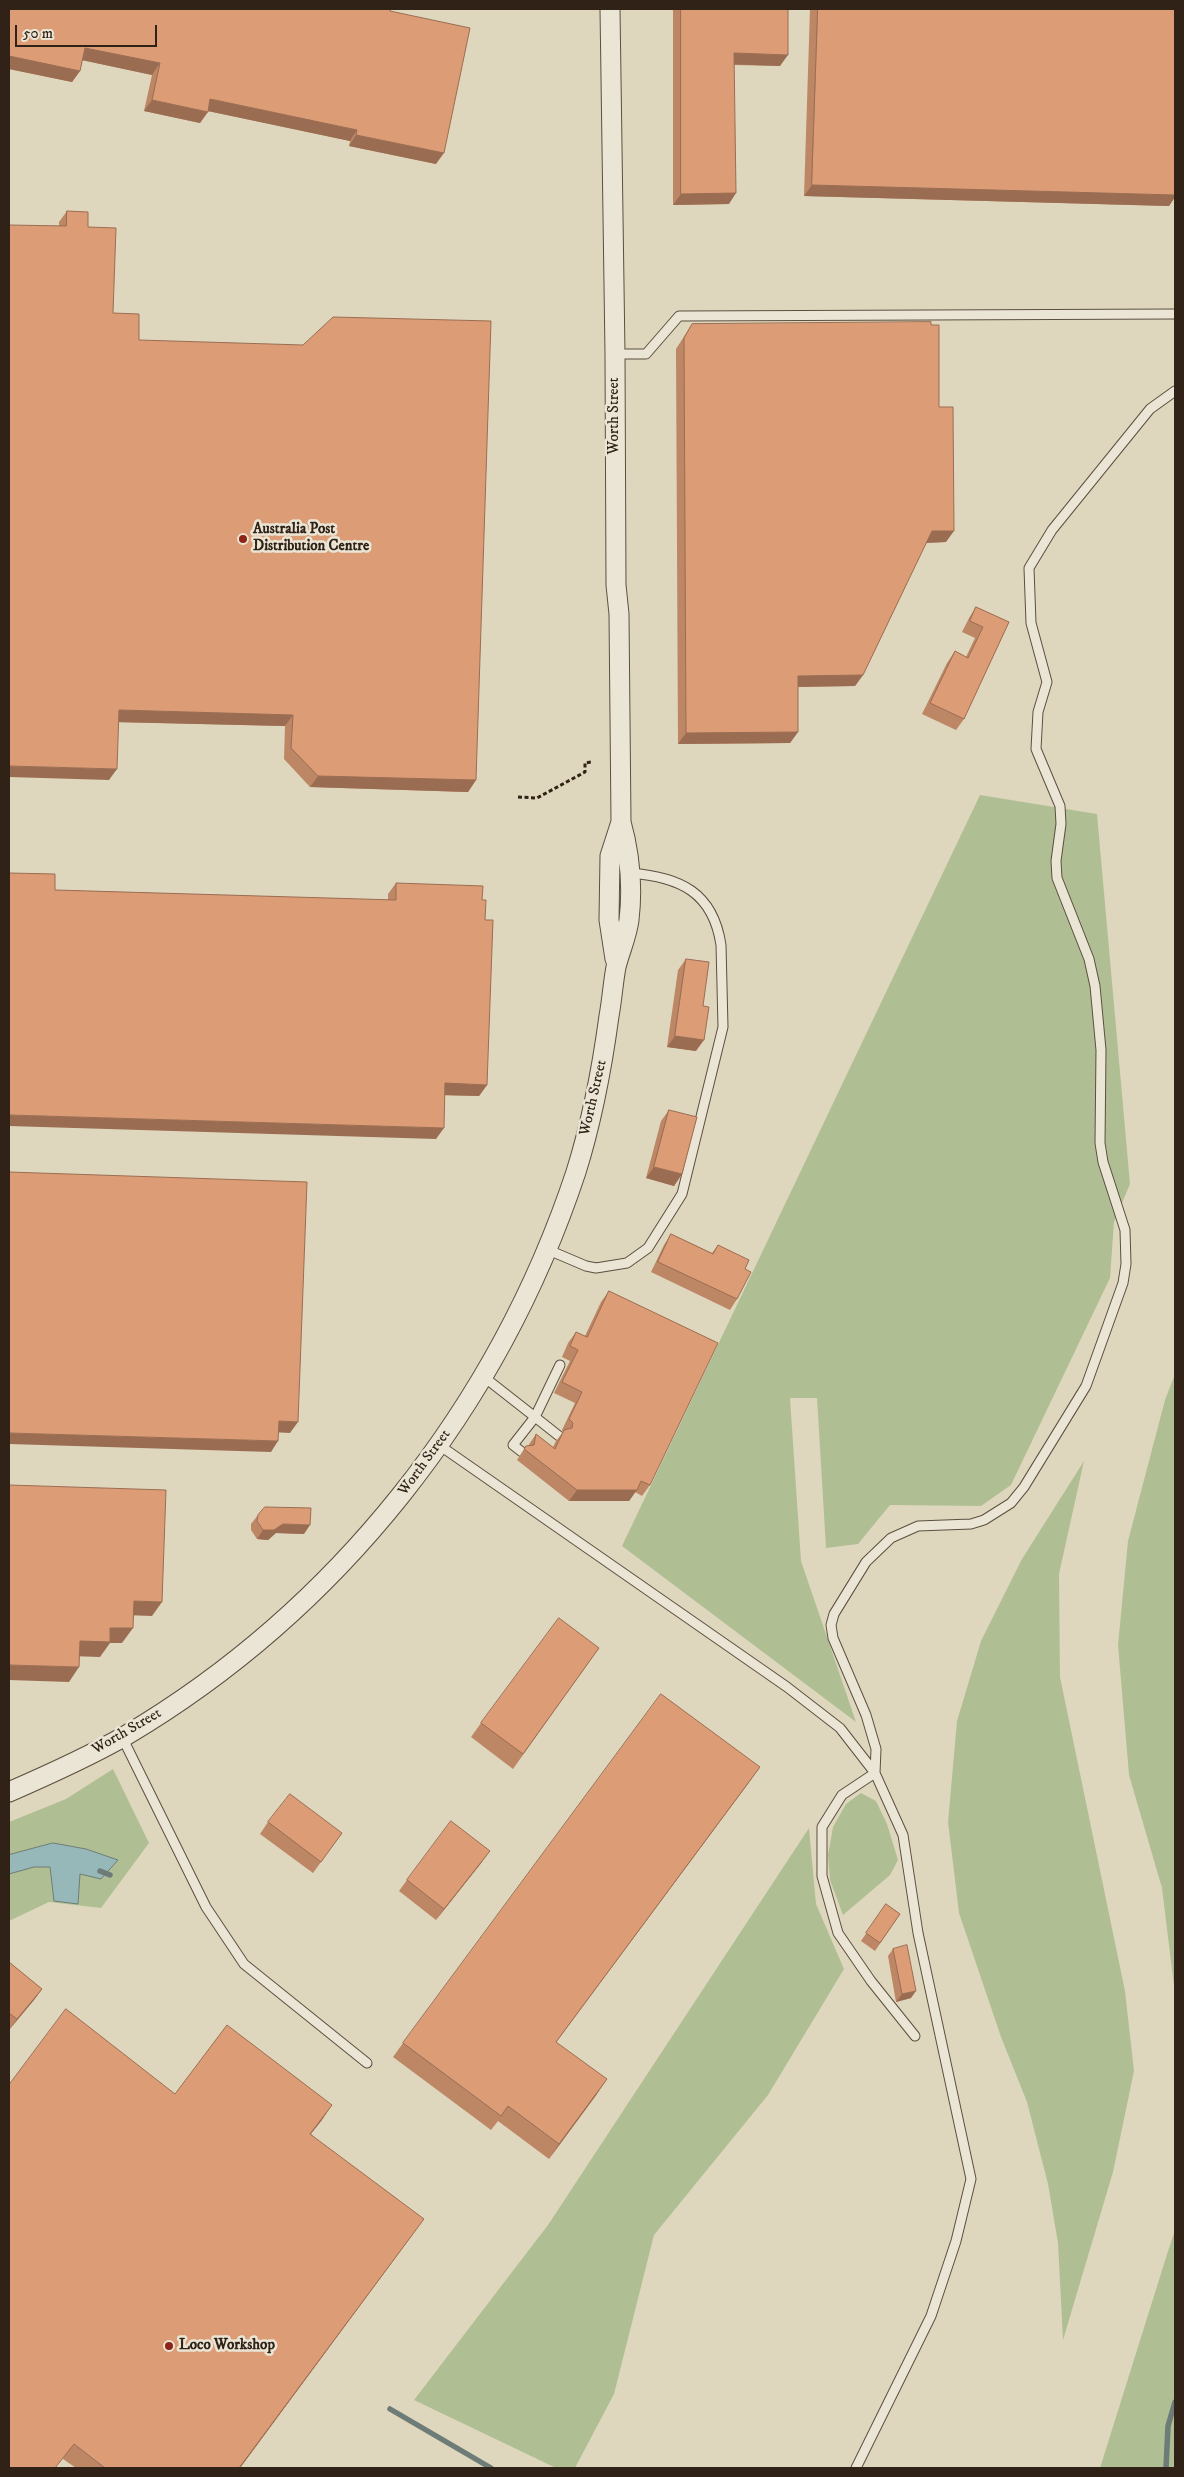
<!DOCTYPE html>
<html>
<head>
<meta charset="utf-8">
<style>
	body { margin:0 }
	#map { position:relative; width:1184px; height:2477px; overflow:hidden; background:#dfd7bd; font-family:"IM FELL DW Pica",serif }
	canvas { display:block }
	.frame { position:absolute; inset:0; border:10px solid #312217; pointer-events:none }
	.scale { position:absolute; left:15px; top:25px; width:142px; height:22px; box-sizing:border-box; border:2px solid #312217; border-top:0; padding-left:6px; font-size:15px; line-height:18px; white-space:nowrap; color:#312217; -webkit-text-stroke:4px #eae5d4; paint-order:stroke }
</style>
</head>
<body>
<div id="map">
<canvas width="1184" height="2477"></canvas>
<div class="frame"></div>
<div class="scale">50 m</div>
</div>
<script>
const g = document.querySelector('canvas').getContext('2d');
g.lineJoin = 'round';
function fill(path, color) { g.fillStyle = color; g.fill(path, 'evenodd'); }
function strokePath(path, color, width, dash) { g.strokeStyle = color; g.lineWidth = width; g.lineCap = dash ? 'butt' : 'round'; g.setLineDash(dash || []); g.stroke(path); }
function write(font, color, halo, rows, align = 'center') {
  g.font = font + ' "IM FELL DW Pica",serif'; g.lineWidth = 5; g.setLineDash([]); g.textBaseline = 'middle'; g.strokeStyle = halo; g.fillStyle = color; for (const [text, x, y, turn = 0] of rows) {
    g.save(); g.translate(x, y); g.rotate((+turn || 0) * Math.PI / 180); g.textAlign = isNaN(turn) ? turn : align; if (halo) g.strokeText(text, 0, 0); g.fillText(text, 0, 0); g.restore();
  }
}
fill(new Path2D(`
	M980,795L1097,814L1130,1184L1114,1222L1110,1278L1011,1485L981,1506L890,1505L858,1544L826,1548L817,1398H790L801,1561L856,1722L622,1546Z
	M1175,1374V1994L1162,1888L1129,1775L1118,1645L1128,1541L1165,1400Z
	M1084,1461L1059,1574L1060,1677L1125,1991L1134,2071L1113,2172L1063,2340L1058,2243L1048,2184L1027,2102L1001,2037L959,1913L948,1822L957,1721L981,1641L1022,1559Z
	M113,1769L149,1843L101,1908L49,1902L9,1921V1822L66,1799Z
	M861,1793L876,1801L887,1824L898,1860L890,1875L843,1915L830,1880L828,1855L833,1827L846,1804Z
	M809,1828L816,1904L844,1969L768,2095L654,2235L614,2394L575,2468H556L414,2400L548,2225Z
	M1175,2230V2468H1100L1169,2248Z`), '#b0bf93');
const water = new Path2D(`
	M53,1843L86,1849L118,1860L101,1879L80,1874L78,1904L54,1901L50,1867H34L9,1874V1855Z`);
fill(water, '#96b8b9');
strokePath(water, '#6e7c78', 1);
strokePath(new Path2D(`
	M100,1871L110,1875
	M390,2409L491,2468
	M1166,2468L1168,2426L1175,2402`), '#6e7c78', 5.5);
const lane = new Path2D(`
	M615,354H646L679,316L1175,314
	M546,1249L586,1266L596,1268L627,1263L648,1248L682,1194L723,1027L721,945C713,892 680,877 630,873
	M484,1377L535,1417L513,1445L522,1452
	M559,1436L535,1417L560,1365
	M439,1445L787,1687L840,1728L875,1773L903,1835L918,1933L971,2179L956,2241L931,2316L856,2468
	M122,1737L206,1907L244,1964L367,2063
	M915,2036L871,1981L838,1933L822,1876V1827L842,1795L875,1773L876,1749L866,1715L833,1638L831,1625L834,1614L866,1562L891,1538L918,1526L971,1524L984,1520L1011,1503L1024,1487L1086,1386L1123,1283L1126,1264L1125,1230L1103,1162L1100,1143L1101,1050L1095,986L1089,959L1057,878L1056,861L1061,824L1060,806L1036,749L1038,712L1047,682L1031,623L1029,568L1052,530L1150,409L1175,391`);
const street = new Path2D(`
	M615,959L609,920L610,856L621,822
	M9,1792C48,1775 88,1757 125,1736C338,1610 498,1407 576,1172C592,1121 602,1068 609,1016C612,1000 613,983 616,967C620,951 627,936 629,920C633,886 630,854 621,822L619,614L616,585L615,354L610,9`);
strokePath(lane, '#5c4f40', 11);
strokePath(street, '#5c4f40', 21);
strokePath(new Path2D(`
	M518,797L537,798L585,772V763L591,762`), '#312217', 3, [4, 2.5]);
strokePath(lane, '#eae5d4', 9);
strokePath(street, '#eae5d4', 19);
fill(new Path2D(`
	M9,9L390,11L436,164L349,146L350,141L208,111L200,123L144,111L152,75L82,60L80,71L72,82L9,69Z
	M673,9H788L780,66L734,65L729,204L673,205Z
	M810,9H1175V197L1169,206L804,196Z
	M67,211L88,227L113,313L139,340L476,780L468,792L310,787L284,759L285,726L118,722L109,780L59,226V222Z
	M692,324L939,407L946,542L926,543L863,675L855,686L798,687V732L790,743L678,744L676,349Z
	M976,607L1009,622L964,719L956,730L922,714L947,663L955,651L966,657L975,638L962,632L969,618Z
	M396,883L482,900L485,920L487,1085L479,1096L445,1095L436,1139L55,890L388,900V894Z
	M686,959L696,1051L667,1047L678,970Z
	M669,1110L682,1174L674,1186L646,1178L661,1121Z
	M671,1234L712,1253L718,1245L745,1269L737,1299L730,1310L651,1272L664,1245Z
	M609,1291L650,1485L642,1496L635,1492L629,1501H569L517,1460L526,1446H528L536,1434L553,1447L556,1441L563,1432L562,1430L575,1403L554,1393L570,1361L562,1357L568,1343L576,1332L585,1336L601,1302Z
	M258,1515L304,1534L276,1533L268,1540L257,1539L251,1530V1524Z
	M599,1648L513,1769L471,1737L481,1723Z
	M750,1781L556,2042L597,2094L549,2159L498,2121L491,2130L393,2057L403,2043Z
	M268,1822L342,1833L313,1873L260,1834Z
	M482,1862L436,1920L399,1891L407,1880Z
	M886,1904L900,1914L875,1951L861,1941Z
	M893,1949L911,1998L896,2002L888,1956Z
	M9,1962L42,1989L34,2000L9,2030Z
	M175,2094L322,2120L311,2134L413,2234L240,2468H76L63,2459Z`), '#bd8665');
fill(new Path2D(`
	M85,48L160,63L152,75L77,59Z
	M734,53L788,55L780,66L726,64Z
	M9,56L80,71L72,82L9,69Z
	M210,99L357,130L350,141L203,110Z
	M152,100L208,112L200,123L144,111Z
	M356,135L444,153L436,164L349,146Z
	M812,185L1175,195V197L1169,206L804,196Z
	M736,193L729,204L673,205L681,194Z
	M932,531H954L946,542L924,543Z
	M863,675L855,686L790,687L798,676Z
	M119,710L293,715L285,726L111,722Z
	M798,732L790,743L678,744L686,733Z
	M9,766L117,769L109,780L9,777Z
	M318,776L476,780L468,792L310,787Z
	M675,1036L704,1040L696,1051L667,1047Z
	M445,1083L487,1085L479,1096L437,1095Z
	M9,1115L444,1128L436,1139L9,1126Z
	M654,1167L682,1174L674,1186L646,1178Z
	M279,1421L298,1422L290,1433L271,1432Z
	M9,1433L278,1441L271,1452L9,1444Z
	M577,1490H637L629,1501H569Z
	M283,1524L310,1525L304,1534L276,1533L268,1540L257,1539L263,1530Z
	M134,1601L162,1602L152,1616L124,1615Z
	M110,1628H133L122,1643H110L100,1657L70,1656L80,1641Z
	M9,1665L79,1667L69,1682L9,1680Z
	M760,1767L750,1781L546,2056L556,2042Z
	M490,1851L482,1862L436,1920L444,1909Z
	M42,1989L34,2000L9,2030L17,2019Z
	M916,1991L911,1998L896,2002L902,1994Z
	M607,2079L597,2094L549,2159L559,2144Z
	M332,2105L322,2120L299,2148L310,2134Z
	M424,2219L240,2468H239Z`), '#9a6d53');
const building = new Path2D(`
	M9,9H391L390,11L470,28L444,153L356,135L357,130L210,99L208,112L152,100L160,63L85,48L80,71L9,56Z
	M681,9H788V55L734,53L736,193L681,194Z
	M818,9H1175V195L812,185Z
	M67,211L88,212V227L116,228L113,313L139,314V340L303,345L333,317L491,321L476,780L318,776L291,748L293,715L119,710L117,769L9,766V225L66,226Z
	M931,322V325H939V407H953L954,531H932L863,675L798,676V732L686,733L684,338L692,324Z
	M976,607L1009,622L964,719L930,703L955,651L968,658L983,627L970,621Z
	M9,873L55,874V890L396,900V883L483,886L482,900H486L485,920H493L487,1085L445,1083L444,1128L9,1115Z
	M686,959L709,962L703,1006L709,1007L704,1040L675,1036Z
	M669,1110L697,1117L682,1174L654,1167Z
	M9,1172L307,1182L298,1422L279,1421L278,1441L9,1433Z
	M671,1234L713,1254L718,1245L749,1260L745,1269L751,1272L737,1299L658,1262Z
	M609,1291L718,1343L650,1485L641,1481L637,1490H577L524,1449L526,1446L534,1445L536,1434L555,1449L564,1430L572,1428L573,1423L569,1419L582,1392L562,1382L578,1350L570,1346L576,1332L587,1337Z
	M9,1485L166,1490L162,1602L134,1601L133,1628H110V1642L80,1641L79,1667L9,1665Z
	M265,1507L311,1508L310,1525L283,1524L274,1530H263L257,1521L258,1515Z
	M559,1618L599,1648L523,1754L481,1723Z
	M661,1694L760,1767L556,2042L607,2079L559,2144L508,2106L501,2116L403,2043Z
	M290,1794L342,1833L321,1862L268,1822Z
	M451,1821L490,1851L444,1909L407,1880Z
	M886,1904L900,1914L880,1943L866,1933Z
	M907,1945L916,1991L902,1994L893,1949Z
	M9,1962L42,1989L17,2019L9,2013Z
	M66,2009L175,2094L227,2025L332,2105L310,2134L424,2219L239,2468H105L74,2444L55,2468H9V2085Z`);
fill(building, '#dc9c76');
strokePath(building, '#9a6d53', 1);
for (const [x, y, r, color] of [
	[243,539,5,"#8f2418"],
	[169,2346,5,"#8f2418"]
]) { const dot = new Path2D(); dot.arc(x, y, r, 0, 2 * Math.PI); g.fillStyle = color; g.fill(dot); strokePath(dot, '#eae5d4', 2); }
write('15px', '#312217', '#eae5d4', [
	["Worth Street",615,416,-90],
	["Worth Street",594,1098,-77],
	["Worth Street",425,1463,-54],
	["Worth Street",127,1732,-30]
]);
write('bold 15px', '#312217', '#eae5d4', [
	["Australia Post",253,530],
	["Distribution Centre",253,547],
	["Loco Workshop",179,2346]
], 'left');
</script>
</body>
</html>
